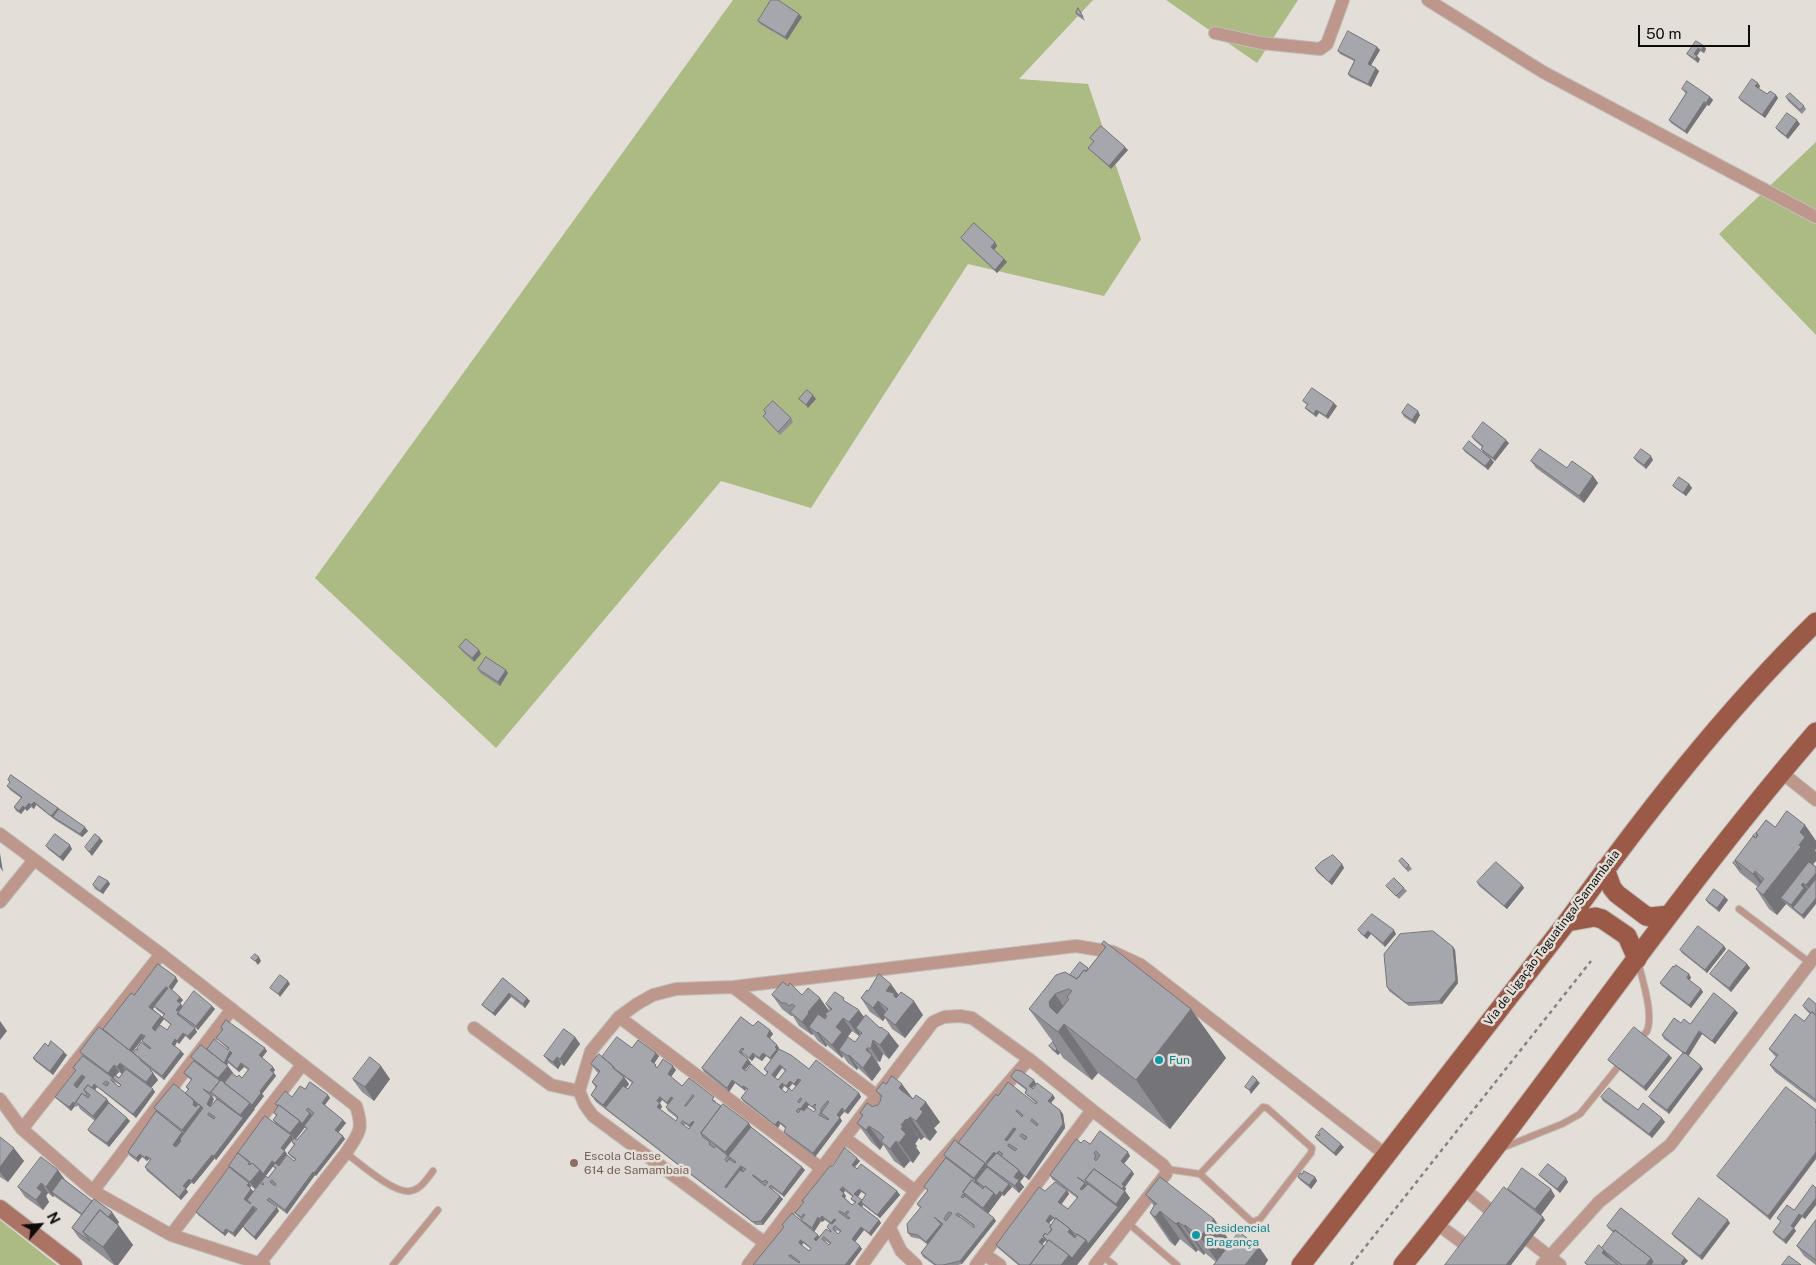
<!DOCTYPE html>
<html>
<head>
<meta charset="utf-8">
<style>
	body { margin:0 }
	#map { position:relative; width:1816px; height:1265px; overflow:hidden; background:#e3ded8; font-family:"Public Sans",sans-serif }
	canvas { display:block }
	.north { position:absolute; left:15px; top:1200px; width:50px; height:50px; -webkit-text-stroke:4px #e3ded8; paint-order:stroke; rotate:63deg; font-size:14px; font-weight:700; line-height:20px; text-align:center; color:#0e0c0a }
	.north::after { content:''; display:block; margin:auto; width:18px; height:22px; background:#0e0c0a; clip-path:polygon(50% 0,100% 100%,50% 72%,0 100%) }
	.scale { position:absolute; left:1638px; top:25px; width:112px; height:22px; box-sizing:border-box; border:2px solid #0e0c0a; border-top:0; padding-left:6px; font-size:15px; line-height:18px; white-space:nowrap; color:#0e0c0a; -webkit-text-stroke:4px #e3ded8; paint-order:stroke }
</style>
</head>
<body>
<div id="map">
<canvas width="1816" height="1265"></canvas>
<div class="north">N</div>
<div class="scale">50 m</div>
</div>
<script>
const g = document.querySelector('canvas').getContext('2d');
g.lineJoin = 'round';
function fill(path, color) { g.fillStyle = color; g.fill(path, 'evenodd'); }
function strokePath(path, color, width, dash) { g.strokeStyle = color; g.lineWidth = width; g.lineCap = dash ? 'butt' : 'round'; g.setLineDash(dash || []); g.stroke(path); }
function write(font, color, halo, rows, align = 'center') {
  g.font = font + ' "Public Sans",sans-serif'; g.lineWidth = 5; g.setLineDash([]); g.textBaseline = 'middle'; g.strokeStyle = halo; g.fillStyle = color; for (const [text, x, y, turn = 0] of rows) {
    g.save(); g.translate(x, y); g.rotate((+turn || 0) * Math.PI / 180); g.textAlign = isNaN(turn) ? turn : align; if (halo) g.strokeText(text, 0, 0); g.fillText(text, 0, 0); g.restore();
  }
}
fill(new Path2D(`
	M733,0H1093L1019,79L1088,84L1141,239L1104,296L968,264L811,508L721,481L496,748L315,578Z
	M1166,0H1298L1257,63Z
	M1816,142V335L1719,234Z
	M0,1220L57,1265H0Z`), '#acba84');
const lane = new Path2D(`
	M1739,909L1810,963
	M1638,961C1642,979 1654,1014 1647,1031C1645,1034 1641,1037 1639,1040
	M1502,1148L1562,1124L1580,1114L1622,1062
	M346,1153C359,1163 394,1194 410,1191C420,1190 427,1179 433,1171
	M1166,1169L1200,1174L1252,1222L1260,1219L1311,1153L1312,1148L1267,1108L1263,1107L1200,1174
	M1128,1223L1177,1265
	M1102,1256L1114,1265
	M393,1265L438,1210`);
const street = new Path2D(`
	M1428,0L1543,72L1816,217
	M1215,33L1261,43L1320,49L1327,44L1343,0
	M1781,772L1816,800
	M0,834L161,954L356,1106C364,1130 359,1133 346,1153L259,1264
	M0,902L34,860
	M733,987L877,1096
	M619,1017L821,1168
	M474,1028L551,1085L579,1091
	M0,1099L22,1129L93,1191L171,1235L264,1265
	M22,1129L161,954
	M845,1138L915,1191
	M1463,1188L1501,1219
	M93,1191L232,1009
	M1437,1224L1493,1265
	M890,1228L901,1251L916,1265
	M1517,1231L1560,1265
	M171,1235L302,1065
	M765,1243L593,1116L585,1105L579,1091L591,1051L619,1017L637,1004L653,995L676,989L733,987L1076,946L1113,952L1141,965L1386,1155
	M984,1254L1000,1265
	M748,1265L933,1022L944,1017L960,1016L972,1018L1029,1059L1092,1110L1163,1165L1166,1169V1174L1095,1265
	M862,1265L915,1191L1029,1059
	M976,1265L1092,1110
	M1542,1265L1599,1202L1670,1145L1816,955`);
const secondary = new Path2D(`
	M0,1208L74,1265`);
const primary = new Path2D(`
	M1605,869L1612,888L1617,894L1646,916L1650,917L1669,915
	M1567,922L1595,917L1602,919L1627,936L1637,959
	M1301,1265L1567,922C1643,817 1723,713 1816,622
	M1403,1265C1545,1091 1669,902 1816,732`);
strokePath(lane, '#c1bcb7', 8);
strokePath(street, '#c1bcb7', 14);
strokePath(secondary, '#c1bcb7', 18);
strokePath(primary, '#c1bcb7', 21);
strokePath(new Path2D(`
	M1351,1265L1591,961`), '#86837f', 2.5, [4, 4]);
strokePath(lane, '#bd978c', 6);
strokePath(street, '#bd978c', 12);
strokePath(secondary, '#aa7364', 16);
strokePath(primary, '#9b5947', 19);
fill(new Path2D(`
	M1078,8L1081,12L1085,21L1078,16L1076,13Z
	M802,17L787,40L760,24L758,21Z
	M1696,41L1704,46L1706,49L1704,53L1700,51L1697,56L1700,59L1698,63L1690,57L1687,54Z
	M1377,47L1380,50L1371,65L1379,71L1371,87L1350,77L1348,74L1354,61L1340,54L1338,51Z
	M1760,86L1759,89L1767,94L1776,95L1778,98L1765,118L1741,101L1739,98Z
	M1682,89L1710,97L1713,100L1709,106L1707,105L1687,134L1671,123L1669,120L1686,94Z
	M1786,97L1804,106L1806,109L1802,114L1788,101Z
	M1800,124L1788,139L1778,131L1776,128Z
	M1090,138L1128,150L1111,169L1091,151L1088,148L1094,142Z
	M961,238L997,246L994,250L1007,262L997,273L963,241Z
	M1303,401L1337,406L1328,419L1319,413L1316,417L1308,411L1305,408L1307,405Z
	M1402,413L1420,415L1415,424L1404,417Z
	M766,414L791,418L793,422L780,435L763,416Z
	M1472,437L1509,443L1495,461L1489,457L1494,462L1488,470L1465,452L1463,449L1483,452L1481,449L1482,447L1474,440Z
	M1634,458L1653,460L1646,469L1636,461Z
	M1531,461L1567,468L1593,476L1598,483L1584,503L1536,468Z
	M1689,484L1692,488L1686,496L1676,489L1673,486Z
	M459,647L479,650L481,654L474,662L462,651Z
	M478,669L508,673L500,686L480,673Z
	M8,780L58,808L88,831L82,837L55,820L54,819L36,805L34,809L31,807L27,811L25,809L21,814L16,811L14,807L21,798L10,790L7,786L10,783Z
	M1766,820L1775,827L1805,825L1816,841V849L1815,850L1816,852V861L1813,864L1815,866L1804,919L1786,904L1777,915L1769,909L1756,889L1758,887L1740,873L1733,863Z
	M46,846L72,849L63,861L48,849Z
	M1399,861L1409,865L1412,869L1408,872Z
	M1342,864L1344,868L1332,885L1317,872L1315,868Z
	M108,881L110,884L103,894L95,889L93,885Z
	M1477,882L1522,885L1524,888L1507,909L1479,886Z
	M1386,886L1404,888L1407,891L1399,899Z
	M1725,897L1728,900L1719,912L1708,903L1706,900Z
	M1358,930L1396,934L1385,947L1371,934L1367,939L1361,934Z
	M1102,944L1191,1009L1226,1058L1170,1129L1098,1073L1092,1080L1063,1058L1060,1053L1058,1055L1052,1050L1049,1046L1053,1042L1029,1009L1070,975L1088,969L1105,948Z
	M1724,946L1726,949L1707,973L1682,953L1680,950Z
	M1453,947L1455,950L1458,983L1442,1004L1409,1006L1389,991L1387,987Z
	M1747,964L1750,968L1731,992L1713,977L1710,974Z
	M1689,974L1691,978L1689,980L1701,989L1703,992L1691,1008L1662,986L1660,983Z
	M503,978L530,1001L525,1008L511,997L495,1016L485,1008L482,1005Z
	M178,981L172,990L183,1000L180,1004L183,1007L212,1006L215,1009L198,1030L180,1017L197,1032L190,1040L185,1036L179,1044L177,1042L175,1046L184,1054L164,1080L151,1070L158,1080L151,1088L155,1092L136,1118L97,1087L95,1090L130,1121L109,1147L90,1133L88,1130L95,1121L80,1109L78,1105L77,1107L75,1106L71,1111L58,1100L55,1097L76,1071L73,1068L83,1056L80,1052L103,1029L134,995ZM155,1007L157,1010L164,1015L162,1017L165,1020L171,1025L167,1030L155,1031L164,1019L161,1016L153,1009ZM144,1037L145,1038L142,1041L144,1045L138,1050L132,1052ZM119,1072L122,1074L119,1078L116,1075ZM115,1082L120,1085L119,1087L115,1083Z
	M788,986L829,1011H830L826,1004L847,1002L899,1046L889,1059L883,1054L880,1062L877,1061L881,1069L872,1081L858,1068L857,1070L848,1063L843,1056L842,1058L827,1045L826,1047L818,1041L813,1034L812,1035L799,1026L793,1016H791L782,1009L772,995ZM852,1031L859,1036L860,1034L861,1035L855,1042L846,1039Z
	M868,991L899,995L923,1015L905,1038L892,1029L885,1018L883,1021L870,1012L861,998Z
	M1816,1004V1103L1775,1072L1770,1065L1776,1057L1774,1055L1769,1049L1804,1021L1810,1014L1805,1009L1803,1006Z
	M1735,1010L1738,1013L1715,1044L1702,1034L1688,1056L1701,1066L1703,1069L1669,1114L1652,1101L1649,1097L1683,1053L1664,1039L1662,1035L1681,1023L1690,1024Z
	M741,1017L753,1026L770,1030L773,1034L770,1038L777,1045L779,1048L778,1050L809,1069L859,1093L861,1097L848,1114L844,1112L840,1117L842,1121L815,1157L786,1135L784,1132L786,1129L780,1124L778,1128L744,1102L741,1098L747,1090L746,1089L745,1091L735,1083L729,1092L704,1072L702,1068ZM742,1054H743L752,1061L755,1057L762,1061L766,1056L771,1060L764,1069L767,1073L765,1076L745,1070L751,1063ZM782,1068L785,1071L778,1080L775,1078ZM792,1084L796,1086L792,1091L786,1093L782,1090L784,1086L788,1089ZM809,1105L815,1110H816L814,1112L804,1111Z
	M221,1028L267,1051L262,1058L275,1070L273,1072L276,1076L262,1094L264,1096L254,1109H255L216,1160L215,1158L194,1184L191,1183L186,1189L188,1192L181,1200L147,1171L145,1167L150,1160L149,1159L147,1161L142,1157L138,1162L130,1156L128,1152L156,1111L154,1108L185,1093L188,1090L186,1087L191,1080L186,1076L184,1073L195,1062L191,1057L207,1049L228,1050V1049L219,1041L216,1038L222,1030ZM228,1063L239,1072L244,1067L248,1070L242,1078L237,1077L232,1073H233L227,1065ZM212,1096L213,1097L214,1096L216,1099L210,1107L214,1099Z
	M575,1037L580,1044L564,1066L561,1064L558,1069L549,1062L544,1056Z
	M48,1046L67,1055L53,1075L35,1061L33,1058Z
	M656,1053L659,1056L654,1064L657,1067L676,1070L671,1077L682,1086L716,1101L715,1102L752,1128L802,1167L805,1170L784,1197L773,1189L772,1190L783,1199L763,1225H756L596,1102L591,1095L596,1088L592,1082L598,1073L596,1071L591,1064L602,1057ZM618,1072L632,1083L628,1089L626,1088L629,1084L624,1077ZM662,1100L668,1105L666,1107L668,1111L677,1118L676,1121L660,1109L662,1107L660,1103ZM685,1124L690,1128L689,1129L684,1126Z
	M1669,1055L1672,1058L1646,1091L1611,1063L1608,1060Z
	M1011,1077L1034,1080L1036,1084L1032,1088L1055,1098L1051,1103L1063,1114L1065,1128L1029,1180L1024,1176L1020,1182L1024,1187L1019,1193L1012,1187L1004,1196L1002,1195L988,1213L996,1221L962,1264L958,1265H934L923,1257L921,1253L928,1245L920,1239L911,1237L908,1233L920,1208L917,1204L928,1191L924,1187L946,1158L944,1155L958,1143L998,1096L1036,1104V1103L1028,1096L1025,1093L1026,1090L1013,1080ZM960,1216L974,1227V1228L960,1217Z
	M390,1079L374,1101L362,1092L353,1080Z
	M886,1084L912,1098L940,1122L934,1128L937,1132L930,1141L924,1137L921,1140L919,1138L915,1144L917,1146L916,1147L920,1153L913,1163L910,1161L904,1168L894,1161L884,1146L883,1145L880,1150L871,1142L857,1123L862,1116L860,1113L877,1106L881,1101L880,1099L881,1097L876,1091Z
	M305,1089L328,1095L330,1098L325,1105L346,1123L338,1132L345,1139L316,1176L315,1175L287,1214L271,1202L279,1211L256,1240L245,1230L243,1226L256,1210L235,1237L228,1232L225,1236L198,1215L196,1212L231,1169L229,1166L275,1123L273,1120L276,1116L274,1113L278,1107L275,1104L292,1097ZM305,1127L306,1129L297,1140L296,1139ZM293,1139H294L292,1142L294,1145L288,1153L290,1156L295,1160L279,1166L287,1154L284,1150ZM273,1166L275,1169L268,1178L261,1182L263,1185L254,1192L250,1188L251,1186L255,1189Z
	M1601,1097L1638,1110L1665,1122L1652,1138L1603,1101Z
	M1816,1110L1770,1220L1720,1179L1717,1176Z
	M1318,1133L1344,1147L1336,1156L1317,1140L1315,1137L1319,1136L1320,1135Z
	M0,1137L24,1161L8,1182L0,1177Z
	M1081,1143L1090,1144L1130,1156L1124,1164L1134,1174L1125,1187L1126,1189L1125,1191L1130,1198L1077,1265H1018L998,1248L996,1245L1045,1191L1067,1190L1069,1194L1061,1204L1068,1209L1077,1198L1052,1179L1050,1175ZM1053,1219L1055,1220L1051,1225L1049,1223ZM1045,1241L1047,1243L1044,1246L1042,1245Z
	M860,1161L855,1167L897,1191L900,1195L880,1218L863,1205L862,1207L879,1220L881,1223L871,1236L864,1230L855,1242L862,1249L850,1265H753L784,1227L782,1225L802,1221L795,1213L803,1203L802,1201L832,1166ZM845,1191L853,1197L851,1199L855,1203L852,1205L845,1198L846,1196L843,1193ZM861,1192L866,1195L862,1200L858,1197ZM825,1220L830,1224L827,1227L830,1231L820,1237L814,1232L821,1221L822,1222ZM837,1230L840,1232L838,1234L836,1232ZM826,1241L830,1244L829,1245L825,1242ZM803,1243L811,1249L809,1251L802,1246Z
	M58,1170L65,1180L119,1222L118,1224L133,1245L118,1265H114L79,1238L72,1228L81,1215L54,1196L53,1197L48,1193L46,1196L49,1202L43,1210L25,1197L18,1187Z
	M1302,1174L1315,1177L1317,1181L1311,1189L1300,1180L1298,1177Z
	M1539,1175L1568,1182L1560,1193L1542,1178Z
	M1816,1188V1205L1805,1219L1802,1217L1794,1228L1796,1231L1786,1244L1775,1235L1773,1232L1781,1222L1777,1218L1794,1210Z
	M1508,1189L1555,1196L1541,1215L1545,1220L1511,1265H1445L1511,1192Z
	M1146,1195L1214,1219L1231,1243L1259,1247L1268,1260L1265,1265H1214L1216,1262L1205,1253L1204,1255L1198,1250L1196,1252L1180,1239L1175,1246L1170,1242L1150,1213L1154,1206Z
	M1816,1220V1265L1804,1256L1797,1246Z
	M1730,1223L1702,1260L1674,1237L1672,1234Z
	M1607,1226L1685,1258L1688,1261L1684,1265H1587L1585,1263L1602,1248L1614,1233L1609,1229Z`), '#8f8f95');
fill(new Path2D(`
	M799,14L802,17L787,40L785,37Z
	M1704,46L1706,49L1704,53L1701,50Z
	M1377,47L1380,50L1370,67L1368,64Z
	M1698,48L1700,51L1696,57L1694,54Z
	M1697,56L1700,59L1698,63L1695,59Z
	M1376,68L1379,71L1371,87L1368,84Z
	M1758,83L1760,86L1758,90L1755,86Z
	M1776,95L1778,98L1765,118L1762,115Z
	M1710,97L1713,100L1709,106L1706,103Z
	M1704,102L1707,105L1687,134L1685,131Z
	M1797,120L1800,124L1788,139L1786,136Z
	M1125,147L1128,150L1111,169L1109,166Z
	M995,242L997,246L993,251L991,247Z
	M1004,259L1007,262L997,273L995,270Z
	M813,395L816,399L808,408L806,405Z
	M1334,403L1337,406L1328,419L1326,416Z
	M1316,410L1319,413L1316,417L1314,414Z
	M1418,411L1420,415L1415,424L1412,420Z
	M1506,440L1509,443L1495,461L1493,458Z
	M1651,456L1653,460L1646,469L1644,465Z
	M1491,459L1494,462L1488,470L1485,466Z
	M1593,476L1598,483L1584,503L1579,496Z
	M1689,484L1692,488L1686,496L1683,493Z
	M479,650L481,654L474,662L472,658Z
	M506,670L508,673L500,686L498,682Z
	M34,802L36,805L34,809L31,805Z
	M29,803L31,807L27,811L25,808Z
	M23,806L25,809L21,814L19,811Z
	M58,808L60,811L53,817L54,819L51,816Z
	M1805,825L1816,841V849L1815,850L1816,852V861L1813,864L1815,867L1781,898L1786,904L1777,915L1763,895L1766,892L1753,874L1755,872L1768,890L1799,845L1800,832Z
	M85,827L88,831L82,837L80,834Z
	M100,838L103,841L92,856L89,852Z
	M70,845L72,849L63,861L60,857Z
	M0,853L3,872L0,867Z
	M1342,864L1344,868L1332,885L1329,882Z
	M1816,873V886L1811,892L1806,885Z
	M108,881L110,884L103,894L100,891Z
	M1803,883L1808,890L1793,908L1791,905L1801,885Z
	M1522,885L1524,888L1507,909L1504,906Z
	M1725,897L1728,900L1719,912L1717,908Z
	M1816,898V904L1804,919L1802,915Z
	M1394,930L1396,934L1385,947L1383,943Z
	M1368,931L1371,934L1367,939L1364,936Z
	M1724,946L1726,949L1707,973L1705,970Z
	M1453,947L1455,950L1458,983L1442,1004L1439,1001Z
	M259,957L261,961L258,965L255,961Z
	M1747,964L1750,968L1731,992L1729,988Z
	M1689,974L1691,978L1689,980L1687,977Z
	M176,977L178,981L171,991L169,987Z
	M288,981L290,984L280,997L278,994Z
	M891,984L901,998L904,1007L886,991Z
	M166,987L168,990L152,1010L149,1007Z
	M1701,989L1703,992L1691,1008L1689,1005Z
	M509,993L511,997L495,1016L493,1013Z
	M1055,994L1089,1043L1064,1024L1098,1073L1092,1080L1058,1032L1050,1007L1049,1002Z
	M180,997L183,1000L179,1004L177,1001Z
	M527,998L530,1001L525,1008L523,1004Z
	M820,998L830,1012L817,1025L809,1027L813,1034L812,1035L802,1022L808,1012Z
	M878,1001L888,1015H883L885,1018L883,1021L873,1008Z
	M914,1001L923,1015L905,1038L895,1025Z
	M181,1004L183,1007L178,1013L180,1016L179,1018L177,1014L176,1010Z
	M212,1006L215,1009L198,1030L196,1026Z
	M1191,1009L1226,1058L1170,1129L1136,1080Z
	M859,1010L868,1023L856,1028L860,1034L859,1036L849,1022Z
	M1735,1010L1738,1013L1715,1044L1712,1041Z
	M161,1016L164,1019L154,1032L152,1028Z
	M843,1018L852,1031L846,1039L851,1045L839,1050L843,1056L842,1058L832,1045L836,1027Z
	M0,1021L7,1031L0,1040Z
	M195,1028L197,1032L190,1040L188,1036Z
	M770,1030L773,1034L769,1039L767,1036Z
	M1699,1031L1702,1034L1688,1057L1685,1054Z
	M818,1032L827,1045L826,1047L817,1033Z
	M183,1033L185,1036L179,1044L177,1041Z
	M889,1033L899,1046L889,1059L880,1045Z
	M141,1034L144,1037L131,1054L129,1051Z
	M575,1037L580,1044L564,1066L560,1059Z
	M175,1039L177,1042L174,1047L172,1044Z
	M873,1040L883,1054L880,1062L871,1048Z
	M777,1045L779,1048L773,1061L770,1058L775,1047Z
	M265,1048L267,1051L261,1059L259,1055Z
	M867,1048L881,1069L872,1081L863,1068L866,1050Z
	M1057,1049L1060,1053L1058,1055L1055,1051Z
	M181,1051L184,1054L164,1080L162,1076Z
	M230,1051L232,1055L227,1060L228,1063L226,1067L224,1064Z
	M64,1052L67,1055L53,1075L50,1071Z
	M656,1053L659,1056L653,1065L651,1061Z
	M753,1053L755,1057L752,1061L749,1058Z
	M763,1053L766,1056L762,1061L759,1058Z
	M849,1055L858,1068L857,1070L848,1056Z
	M1669,1055L1672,1058L1646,1091L1644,1087Z
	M557,1057L561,1064L558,1069L553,1062Z
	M748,1059L751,1063L744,1071L742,1068Z
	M120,1063L125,1069L122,1074L117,1067Z
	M241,1063L244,1067L239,1072L237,1069Z
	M114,1065L119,1072L112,1079L108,1073Z
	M780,1065L782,1068L774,1079L772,1075Z
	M228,1066L233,1073L223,1085L218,1078Z
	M381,1066L390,1079L374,1101L365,1087Z
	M673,1066L676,1070L670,1078L668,1074Z
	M1701,1066L1703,1069L1669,1114L1667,1110Z
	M273,1067L275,1070L273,1073L270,1070Z
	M153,1073L158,1080L150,1089L146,1082Z
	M274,1073L276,1076L262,1094L264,1096L254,1109H255L216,1160L214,1156L243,1118L240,1115Z
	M82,1075L85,1078L77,1089L74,1085Z
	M624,1077L629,1084L609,1110L603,1105Z
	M798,1079L800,1082L796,1087L794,1084Z
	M732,1080L735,1083L729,1092L727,1088Z
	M1034,1080L1036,1084L1031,1089L1029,1086Z
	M1257,1080L1260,1083L1251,1094L1249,1090Z
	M790,1081L792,1084L788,1089L786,1086Z
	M782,1083L784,1086L781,1091L779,1087Z
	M94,1084L97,1087L91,1096L88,1093Z
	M902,1084L916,1103L899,1088Z
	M743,1086L746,1089L745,1091L742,1087Z
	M153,1089L155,1092L136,1118L133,1114Z
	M859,1093L861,1097L848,1114L845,1111Z
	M328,1095L330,1098L324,1106L322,1103Z
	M1053,1095L1055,1098L1050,1104L1048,1101Z
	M211,1096L214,1099L210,1108L207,1104Z
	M660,1097L662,1100L659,1104L657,1101Z
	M671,1097L673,1101L669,1106L667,1103Z
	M107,1099L111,1106L98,1123L93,1116Z
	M194,1100L199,1107L201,1106L205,1113L187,1137L182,1130Z
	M73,1102L75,1106L71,1111L69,1107Z
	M806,1102L809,1105L802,1113L800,1109Z
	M926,1102L940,1122L934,1128L937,1132L930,1141L916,1121L920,1109Z
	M660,1103L662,1107L659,1111L657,1107Z
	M842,1108L844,1112L839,1118L837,1115Z
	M1060,1110L1063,1114L1065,1128L1029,1180L1026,1177Z
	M310,1113L313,1117L295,1140L290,1133L300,1121Z
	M910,1117L924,1137L921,1140L907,1120Z
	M127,1118L130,1121L109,1147L107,1143Z
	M840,1118L842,1121L815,1157L813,1153Z
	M1662,1118L1665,1122L1652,1138L1649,1134Z
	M906,1119L919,1138L915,1144L917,1146L916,1147L920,1153L913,1163L899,1143L901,1125Z
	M343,1120L346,1123L338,1133L335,1130Z
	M693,1121L695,1124L691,1129L689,1125Z
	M778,1121L780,1124L778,1128L775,1125Z
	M749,1123L753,1130L730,1159L725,1152Z
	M869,1126L883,1145L880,1150L866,1130Z
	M1014,1128L1017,1131L1007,1144L1005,1140Z
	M182,1132L185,1135L175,1148L173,1145Z
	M291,1135L293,1139L284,1151L281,1148Z
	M343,1136L345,1139L316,1176L314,1173Z
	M896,1141L910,1161L904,1168L890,1149Z
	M1341,1144L1344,1147L1336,1156L1334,1153Z
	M14,1148L24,1161L8,1182L0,1172V1167Z
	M285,1151L287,1154L278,1167L275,1163Z
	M994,1152L996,1155L990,1164L986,1162Z
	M1128,1152L1130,1156L1123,1165L1121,1161Z
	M1816,1152V1159L1770,1220L1768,1216Z
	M140,1154L142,1157L138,1162L136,1158Z
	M212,1155L215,1158L194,1184L191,1181Z
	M146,1156L149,1159L147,1161L145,1158Z
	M857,1158L860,1161L854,1168L852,1165Z
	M272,1161L275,1164L265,1177L263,1174Z
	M985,1163L990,1170L976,1181L979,1184L969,1197L966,1195L976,1181L974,1178Z
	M741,1166L743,1169L727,1190L725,1187Z
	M802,1167L805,1170L784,1197L782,1194Z
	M58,1170L65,1180L52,1192L54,1196L53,1197L46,1187Z
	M260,1170L265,1177L255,1189L250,1182Z
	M1019,1170L1024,1177L1020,1182L1024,1187L1019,1193L1015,1186L1014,1177Z
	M1132,1171L1134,1174L1125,1187L1126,1189L1123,1193L1121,1190L1122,1184Z
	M313,1172L315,1175L287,1214L285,1210Z
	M1315,1177L1317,1181L1311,1189L1309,1185Z
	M1566,1178L1568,1182L1560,1193L1557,1189Z
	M189,1179L191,1183L186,1189L188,1192L181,1200L179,1197L183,1186Z
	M41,1183L48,1193L46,1196L49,1202L43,1210L36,1200L37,1188Z
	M249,1183L251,1186L249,1189L247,1185Z
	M1085,1183L1087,1187L1083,1192L1080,1189Z
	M1009,1184L1012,1187L1004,1196L1002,1193Z
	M843,1187L845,1191L843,1194L840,1190Z
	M251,1189L254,1192L246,1202L244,1199Z
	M859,1189L861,1192L857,1198L854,1194Z
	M1551,1189L1555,1196L1540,1216L1535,1209Z
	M1067,1190L1069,1194L1061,1205L1058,1202Z
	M897,1191L900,1195L880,1218L877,1215Z
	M1000,1191L1002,1195L988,1214L983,1208L994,1193Z
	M1125,1191L1130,1198L1120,1211L1116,1204Z
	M844,1193L846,1196L844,1199L842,1196Z
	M780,1196L783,1199L763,1225L761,1221Z
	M1816,1198V1205L1805,1219L1802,1216Z
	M861,1202L863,1205L861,1208L858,1204Z
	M253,1206L256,1210L235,1237L233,1233Z
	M277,1207L279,1211L256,1240L254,1237Z
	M1118,1207L1120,1211L1077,1265H1061L1069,1255L1086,1240Z
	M1160,1211L1180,1239L1175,1246L1155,1217Z
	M112,1212L119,1222L101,1246L92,1239Z
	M1799,1214L1802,1217L1794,1228L1796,1231L1786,1244L1784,1240L1791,1226Z
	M1050,1215L1053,1219L1048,1224L1046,1221Z
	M822,1216L825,1220L822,1222L820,1219Z
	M818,1217L821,1221L814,1232L812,1228Z
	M1543,1217L1545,1220L1511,1265H1506Z
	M994,1218L996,1221L962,1264L960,1261Z
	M834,1219L836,1222L833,1226L831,1223Z
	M1214,1219L1234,1247L1220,1265L1200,1237Z
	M879,1220L881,1223L871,1236L869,1233Z
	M1728,1220L1730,1223L1702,1260L1700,1256Z
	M1178,1222L1198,1250L1196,1252L1176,1224Z
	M941,1224L944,1228L929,1246L926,1242Z
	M1185,1225L1205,1253L1204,1255L1184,1226Z
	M119,1226L133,1245L118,1265H115L103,1247Z
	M861,1227L864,1230L854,1243L852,1239Z
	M226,1229L228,1232L225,1236L223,1233Z
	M1070,1229L1075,1236L1073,1239L1068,1232Z
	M818,1235L820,1238L817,1243L814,1239Z
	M1042,1238L1045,1241L1041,1246L1039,1242Z
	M801,1240L803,1243L801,1247L799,1243Z
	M860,1246L862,1249L850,1265H845Z
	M1259,1247L1268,1260L1265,1265H1245Z
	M1604,1250L1612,1260L1602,1253Z
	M1651,1258L1656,1265H1646Z
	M1685,1258L1688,1261L1684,1265H1682L1681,1263Z`), '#747479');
const building = new Path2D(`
	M771,0H778L799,14L785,37L758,21Z
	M1078,8L1083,17L1076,13Z
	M1348,31L1377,47L1368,64L1376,68L1368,84L1348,74L1355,60L1338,51Z
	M1696,41L1704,46L1701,50L1698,48L1694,54L1697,56L1695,59L1687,54Z
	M1752,79L1758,83L1755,86L1767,94L1770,91L1776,95L1762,115L1739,98Z
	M1687,81L1710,97L1706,103L1704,102L1685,131L1669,120L1687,92L1682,89Z
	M1790,93L1804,106L1800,110L1786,97Z
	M1787,113L1797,120L1786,136L1776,128Z
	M1101,126L1125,147L1109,166L1088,148L1094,141L1090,138Z
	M974,223L995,242L991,247L1004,259L995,270L961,238Z
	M1312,388L1334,403L1326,416L1316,410L1314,414L1305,408L1308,404L1303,401Z
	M807,390L813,395L806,405L799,399Z
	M773,401L791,418L778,432L763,416L766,413L764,410Z
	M1408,404L1418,411L1412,420L1402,413Z
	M1483,422L1506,440L1493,458L1481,449L1483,446L1472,437Z
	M1469,441L1491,459L1485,466L1463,449Z
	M1540,449L1567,468L1572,461L1593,476L1579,496L1531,461Z
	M1641,449L1651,456L1644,465L1634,458Z
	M1679,477L1689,484L1683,493L1673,486Z
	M466,639L479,650L472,658L459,647Z
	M486,657L506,670L498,682L478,669Z
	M11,775L58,808L51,816L34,802L31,805L29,803L25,808L23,806L19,811L14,807L22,797L7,786L10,782L8,780Z
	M59,809L85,827L80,834L53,817Z
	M1787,811L1805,825L1800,832L1805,837L1799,845L1801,847L1763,895L1756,889L1764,879L1755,871L1753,874L1735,860L1753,836L1756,838L1758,835L1756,833L1766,820L1775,827Z
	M1756,833L1757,835L1756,838L1753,836Z
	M55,834L70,845L60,857L46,846Z
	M95,834L100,838L89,852L85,847Z
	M1333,855L1342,864L1329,882L1315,868L1321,862Z
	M1402,858L1409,865L1406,869L1399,861Z
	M1735,861L1741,870L1733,863Z
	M1496,862L1522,885L1504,906L1477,882Z
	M1809,862L1816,867V873L1806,885L1803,883L1801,885L1804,888L1791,905L1781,898Z
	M99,876L108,881L100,891L93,885Z
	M1394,878L1404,888L1396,896L1386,886Z
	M1816,879V898L1802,915L1793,908Z
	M1714,889L1725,897L1717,908L1706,900Z
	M1372,914L1394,930L1383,943L1368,931L1364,936L1358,930Z
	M1698,926L1724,946L1705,970L1680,950Z
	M1433,931L1453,947L1456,980L1439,1001L1406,1003L1387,987L1384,954L1400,934Z
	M1104,941L1191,1009L1136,1080L1064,1024L1058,1032L1029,1009L1056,975L1065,972L1077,979L1084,970L1086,972L1106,947L1102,944ZM1069,989L1072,991L1067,997L1069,999L1057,1014L1050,1007L1049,1002L1055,994Z
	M1729,950L1747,964L1729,988L1710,974Z
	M255,954L259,957L255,961L251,958Z
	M1080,962L1088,968L1086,971L1084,970L1077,979L1070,975Z
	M158,964L176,977L169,987L180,997L177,1001L181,1004L176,1010L179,1012L177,1014L195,1028L188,1036L183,1033L177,1041L175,1039L172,1044L181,1051L162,1076L133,1053L136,1049L138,1050L137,1048L141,1042L150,1049L151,1048L142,1041L145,1036L141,1034L129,1050L103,1029L131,993L134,995ZM166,987L168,988L154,1006L165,1014L162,1017L171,1024L167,1030L160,1025L155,1031L152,1028L161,1016L149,1007Z
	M1676,965L1689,974L1687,977L1688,979L1701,989L1689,1005L1660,983L1673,966L1674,967Z
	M879,974L891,984L886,991L894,993V996L896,998L901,992L914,1001L895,1025L883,1015L888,1009L878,1001L873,1008L861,998L867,990L868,991Z
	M280,975L288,981L278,994L270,988Z
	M503,978L527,998L523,1004L509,993L493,1013L482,1005Z
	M783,982L788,986L790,983L802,995L808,988L820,998L808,1012L809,1013L802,1022L790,1012L795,1006L792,1004L789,1006L786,1003H782L772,995Z
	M194,991L212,1006L196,1026L178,1013Z
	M835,992L844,998L843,1000L859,1010L849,1022L843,1018L836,1027L842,1032L832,1045L818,1032L817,1033L809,1027L818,1014L825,1019L827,1016L825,1014L832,1009L826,1004Z
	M1714,993L1735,1010L1712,1041L1699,1031L1685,1054L1662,1035L1674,1018L1681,1023L1684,1019L1690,1024Z
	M1809,998L1816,1004V1015L1812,1012L1811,1013L1803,1006Z
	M1812,1012L1816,1015V1100L1770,1065L1778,1055L1769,1049L1795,1014L1804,1021Z
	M866,1015L880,1028L881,1027L889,1033L880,1045L873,1040L871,1048H867L866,1050L872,1055L863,1068L849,1055L848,1056L839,1050L848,1037L855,1042L862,1033L856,1028Z
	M741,1017L753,1026L758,1021L770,1030L767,1036L777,1045L775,1047L777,1049L770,1058L763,1053L759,1058L753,1053L749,1058L741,1052L744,1049L742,1048L739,1052L748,1059L742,1068L746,1071L751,1064L765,1076L768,1072L764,1069L779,1049L791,1055L809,1069L816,1060L859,1093L845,1111L842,1108L837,1115L840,1118L813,1153L784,1132L786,1127L778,1121L775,1125L741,1098L748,1089L743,1086L742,1087L732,1080L727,1088L702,1068ZM780,1065L786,1070L778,1080L772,1075ZM798,1079L801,1080L792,1091L789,1088L786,1093L779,1087L782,1083L786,1086L790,1081L794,1084ZM801,1098L802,1099L799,1103L798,1102ZM828,1101L829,1102L821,1113V1109ZM806,1102L812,1107L815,1104L816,1105L814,1108L816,1109L814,1112L807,1107L804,1111L801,1109L798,1113L796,1111L799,1108L800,1109ZM821,1113L829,1119L828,1120L819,1115Z
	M226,1020L265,1048L259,1055L273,1067L270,1070L274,1073L260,1091L261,1093L252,1105L250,1103L224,1083L232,1073L237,1077L239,1075L242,1078L249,1069L241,1063L237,1069L227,1060L232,1053L230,1051L224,1063L207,1049L214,1039L228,1050L229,1048L216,1038L223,1029L221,1028Z
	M99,1027L141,1059L140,1060L151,1069L150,1070L153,1073L146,1082L120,1063L117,1067L114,1065L108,1073L80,1052Z
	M1634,1027L1669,1055L1644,1087L1608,1060Z
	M564,1029L575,1037L560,1059L557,1057L553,1062L544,1056Z
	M617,1037L632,1048L638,1040L656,1053L651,1061L656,1065L655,1066L657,1068L663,1059L673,1066L668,1074L682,1086L689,1078L714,1097L712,1100L721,1106L701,1133L703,1137L710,1142L709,1144L714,1148L716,1146L728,1156L751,1127L802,1167L782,1194L771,1185L769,1187L780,1196L761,1221L753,1222L605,1108L623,1086L628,1089L633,1082L615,1069L613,1066L602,1057ZM693,1095L694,1096L686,1106H685ZM660,1097L667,1103L671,1097L673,1098L666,1107L678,1117L676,1121L657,1107L660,1103L657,1101ZM683,1121L689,1125L693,1121L694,1122L689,1129L681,1123ZM728,1156L736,1162L735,1163L729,1159L727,1162L725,1160ZM741,1166L746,1169L743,1172L740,1170L726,1188L725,1187ZM753,1175L763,1182L765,1180L768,1182L765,1186L753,1176Z
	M51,1041L64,1052L50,1071L33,1058L45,1043L48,1046Z
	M1053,1042L1057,1049L1055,1051L1049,1046Z
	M201,1045L228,1066L218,1078L191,1057Z
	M1684,1052L1701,1066L1667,1110L1649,1097Z
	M599,1054L613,1066V1068L624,1077L603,1105L591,1095L597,1086L592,1082L600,1071L591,1064Z
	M83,1056L113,1078L115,1075L119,1078L126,1069L153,1089L133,1114L94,1084L92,1088L88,1085L84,1090L87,1094L85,1096L82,1093L74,1104L73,1102L69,1107L55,1097L76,1070L73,1068ZM82,1075L85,1077L77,1088L74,1085ZM113,1078L121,1085L119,1087L111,1080ZM106,1081L109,1083L107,1086L103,1084Z
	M370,1057L381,1066L365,1087L353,1079Z
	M194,1061L220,1081L210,1093L203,1089L211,1096L207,1104L210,1107L217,1099L243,1118L214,1156L212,1155L191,1181L189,1179L183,1186L186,1188L179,1197L145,1167L151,1159L146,1156L145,1158L140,1154L136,1158L128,1152L156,1111L182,1132L173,1145L176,1147L181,1141L180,1139L203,1108L185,1093L189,1089L186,1087L192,1079L184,1073ZM209,1113L215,1117L214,1119L208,1115Z
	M1016,1070L1021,1071L1034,1080L1029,1086L1033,1089L1037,1083L1053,1095L1048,1101L1060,1110L1063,1124L1026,1177L1021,1173L1019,1170L1001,1156L1003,1154L999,1151L998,1153H997L996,1154L994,1152L986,1162L988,1163L986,1165L987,1167L1009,1184L1002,1193L1000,1191L996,1196L994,1193L985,1186L984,1187L976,1181L987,1167L985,1163L958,1143L996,1094L998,1096L1008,1082L1036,1104L1037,1102L1025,1093L1027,1089L1011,1077ZM1017,1110L1023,1115L1022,1117L1016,1111ZM1032,1119L1038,1124L1037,1126L1031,1121ZM1014,1128L1016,1129L1007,1141L1005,1140ZM1022,1134L1027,1137L1025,1140L1020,1136ZM1009,1144L1017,1149L1015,1151L1008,1146Z
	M892,1076L902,1084L899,1088L902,1091L913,1099L916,1095L926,1102L920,1109L923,1112L916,1121L910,1117L907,1120L906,1119L901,1125L903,1126L901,1129L906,1134L899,1143L896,1141L890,1149L881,1141L884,1137L880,1133L869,1126L866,1130L857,1123L863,1115L860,1113L867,1103L873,1107L875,1105L877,1106L881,1100L880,1099L882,1096L876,1091L883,1082L886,1084Z
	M1253,1076L1257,1080L1249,1090L1245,1087Z
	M221,1080L250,1103L240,1115L211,1092Z
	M310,1082L328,1095L322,1103L343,1120L335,1130L343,1136L314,1173L313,1172L285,1210L269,1198L267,1200L277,1207L254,1237L243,1226L257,1209L253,1206L233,1233L226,1229L223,1233L196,1212L229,1167L249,1183L247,1185L251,1189L244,1199L250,1204L251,1203L247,1200L260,1183L263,1185L264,1184L261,1182L266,1176L268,1178L276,1168L273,1166L275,1163L279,1166L287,1155L294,1161L296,1159L288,1153L295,1144L292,1142L294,1138L297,1140L307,1128L304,1126L314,1113L308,1108L306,1110L310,1113L302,1124L300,1121L279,1105V1106L275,1104L285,1091L292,1097L300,1086L305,1089ZM272,1180L276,1184L275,1186L270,1182Z
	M174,1084L194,1100L193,1105L196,1107L198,1104L201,1106L182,1130L154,1108Z
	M88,1085L107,1099L93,1116L76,1102L82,1093L88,1098L90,1095L84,1090Z
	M1786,1087L1816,1110V1121L1815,1122L1816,1123V1152L1768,1216L1717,1176Z
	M1609,1088L1638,1110L1643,1103L1662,1118L1649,1134L1601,1097Z
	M109,1103L127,1118L107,1143L88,1130Z
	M723,1104L749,1123L725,1152L701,1133Z
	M279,1105L300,1121L290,1133L273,1120L277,1115L274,1113Z
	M265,1116L291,1135L281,1148L285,1151L275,1163L272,1161L263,1174L260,1170L252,1163L251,1164L238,1153L237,1154Z
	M1322,1128L1341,1144L1334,1153L1315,1137L1317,1134L1319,1136L1320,1134L1318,1133Z
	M1100,1131L1128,1152L1121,1161L1132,1171L1122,1184L1124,1186L1122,1189L1094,1169L1085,1180L1088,1184L1077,1177L1085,1183L1080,1189L1082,1190L1088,1184L1118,1207L1088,1244L1086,1240L1077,1234V1235L1073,1232L1070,1229L1056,1218V1219L1050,1215L1046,1221L1051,1225L1050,1227L1052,1230L1047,1235L1045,1233L1043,1236L1045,1240L1042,1238L1039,1242L1044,1246L1030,1265H1020L996,1245L1039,1187L1045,1191L1055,1182L1067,1190L1058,1202L1068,1209L1078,1197L1050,1175L1076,1139L1081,1143L1084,1140L1090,1144ZM1096,1151L1100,1155L1096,1161L1094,1159L1096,1156L1094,1154Z
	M0,1137L14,1148L0,1167Z
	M955,1140L985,1163L974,1178L944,1155Z
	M845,1148L857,1158L852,1165L857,1169L861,1164L897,1191L877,1215L861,1202L866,1194L859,1189L854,1194L862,1200L858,1204L879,1220L869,1233L861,1227L852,1239L860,1246L845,1265H753L784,1227L782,1225L792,1213L818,1235L814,1239L816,1241L826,1229L831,1232V1231L827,1227L830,1223L832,1224L836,1220L834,1219L831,1223L822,1216L820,1219L818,1217L812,1228L801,1220L805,1215L803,1214L801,1217L795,1213L804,1202L802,1201L830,1166H832ZM843,1187L853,1196L851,1199L856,1202L852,1205L842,1196L844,1193L840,1190ZM840,1211L845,1214L847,1211L849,1212L846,1215L850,1218L848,1219L839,1212ZM835,1226L841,1231L838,1234L833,1229ZM824,1237L831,1243L829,1245L822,1239ZM801,1240L811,1248L809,1251L799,1243ZM791,1255L800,1262L799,1263L789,1256Z
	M238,1153L250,1162L248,1164L250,1165L252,1163L260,1170L250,1182L229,1166Z
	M997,1153L1019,1170L1014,1177L1019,1180L1015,1186L986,1165Z
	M41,1157L58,1170L46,1187L41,1183L37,1188L42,1192L36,1200L18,1187Z
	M946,1158L976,1181L975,1183L972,1180L963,1192L965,1196L963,1194L961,1197L963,1198L965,1196L994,1218L960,1261L943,1265H936L921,1253L943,1224L934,1217L941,1224L926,1242L918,1235L908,1233L907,1224L921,1207L917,1204L928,1190L924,1187ZM949,1212L952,1213L946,1221L944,1219ZM958,1213L974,1225V1228L963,1219L956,1215Z
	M1548,1164L1566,1178L1557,1189L1539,1175Z
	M1522,1168L1551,1189L1535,1209L1508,1189Z
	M1094,1169L1125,1191L1116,1204L1085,1180Z
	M1304,1171L1315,1177L1309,1185L1298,1177L1300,1173L1302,1174Z
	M1160,1177L1214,1219L1200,1237L1185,1225L1184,1226L1178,1222L1176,1224L1160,1211L1155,1217L1150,1213L1155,1204H1157L1146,1195Z
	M62,1178L92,1201L82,1214L52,1192Z
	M972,1180L983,1189L985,1186L994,1193L983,1208L963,1192Z
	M1813,1185L1816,1188V1198L1802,1216L1799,1214L1791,1226L1794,1228L1784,1240L1773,1232L1781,1221L1777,1218L1787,1205L1794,1210Z
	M1504,1187L1543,1217L1506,1265H1445Z
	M1699,1198L1728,1220L1700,1256L1672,1234Z
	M94,1199L112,1212L108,1217L100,1210L83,1232L90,1241L72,1228Z
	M1621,1208L1685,1258L1681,1263L1683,1265H1651L1653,1262L1651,1258L1615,1230L1614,1232L1607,1226Z
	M100,1210L119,1226L103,1247L83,1232Z
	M1056,1218L1070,1229L1068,1232L1075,1238L1077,1234L1086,1240L1072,1258L1069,1255L1049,1240L1048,1241L1043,1236L1045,1233L1047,1235L1052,1229L1050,1227Z
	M1816,1220V1260L1797,1246Z
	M1615,1230L1651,1258L1646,1265H1622L1607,1253L1602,1248Z
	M1239,1232L1259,1247L1245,1265H1214Z
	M1049,1240L1069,1255L1061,1265H1030Z
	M1599,1245L1604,1250L1602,1253L1618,1265H1588L1585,1263Z
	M1789,1256L1801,1265H1782Z`);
fill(building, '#a6a6ad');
strokePath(building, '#747479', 1);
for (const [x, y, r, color] of [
	[1159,1060,5,"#0f9aa8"],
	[574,1163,5,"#8d6e63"],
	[1196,1235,5,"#0f9aa8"]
]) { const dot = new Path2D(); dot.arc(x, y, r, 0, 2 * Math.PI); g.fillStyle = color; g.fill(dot); strokePath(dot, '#e3ded8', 2); }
write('12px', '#0e0c0a', '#e3ded8', [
	["Via de Ligação Taguatinga/Samambaia",1552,938,-53]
]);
write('12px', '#0d838f', '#e3ded8', [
	["Fun",1169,1060],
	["Residencial",1206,1228],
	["Bragança",1206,1242]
], 'left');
write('12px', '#785e54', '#e3ded8', [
	["Escola Classe",584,1156],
	["614 de Samambaia",584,1170]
], 'left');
</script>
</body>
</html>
